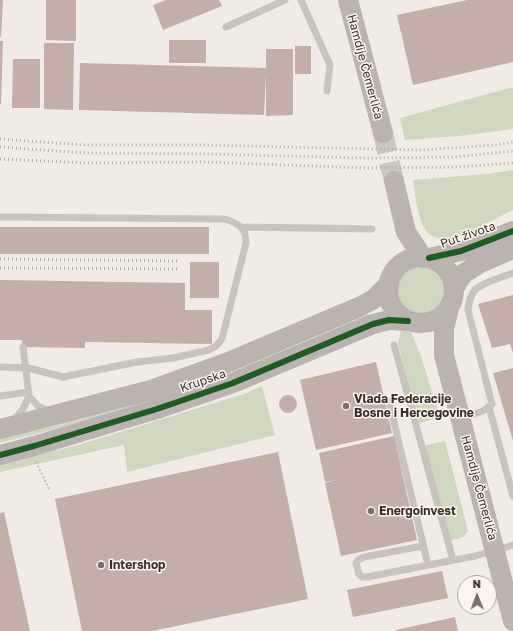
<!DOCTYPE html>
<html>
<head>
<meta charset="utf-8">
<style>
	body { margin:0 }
	#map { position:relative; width:513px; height:631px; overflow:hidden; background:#f0ebe5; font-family:"Golos Text",sans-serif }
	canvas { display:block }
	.north { position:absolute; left:457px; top:575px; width:40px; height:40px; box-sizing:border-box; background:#fbf5ee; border:1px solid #aea6a0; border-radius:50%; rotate:359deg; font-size:11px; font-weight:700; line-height:16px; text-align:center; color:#3b302b }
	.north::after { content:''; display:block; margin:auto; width:14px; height:18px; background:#7a716c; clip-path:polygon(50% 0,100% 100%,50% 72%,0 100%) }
</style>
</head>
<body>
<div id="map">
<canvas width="513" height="631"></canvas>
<div class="north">N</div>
</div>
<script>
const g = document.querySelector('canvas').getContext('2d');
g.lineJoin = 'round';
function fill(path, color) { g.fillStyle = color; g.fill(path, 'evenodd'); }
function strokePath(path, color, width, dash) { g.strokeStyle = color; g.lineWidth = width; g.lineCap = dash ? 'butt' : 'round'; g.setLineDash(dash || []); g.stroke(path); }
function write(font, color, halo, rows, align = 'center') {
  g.font = font + ' "Golos Text",sans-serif'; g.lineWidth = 3; g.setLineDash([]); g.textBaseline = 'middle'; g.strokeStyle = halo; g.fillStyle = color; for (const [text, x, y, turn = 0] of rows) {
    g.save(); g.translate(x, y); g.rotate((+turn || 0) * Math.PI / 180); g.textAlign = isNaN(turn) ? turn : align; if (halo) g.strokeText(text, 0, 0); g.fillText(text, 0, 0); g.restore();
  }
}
fill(new Path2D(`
	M513,87V129L459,136L405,140L400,118Z
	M513,170V210C494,219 472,233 451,238C444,240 433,238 428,233C418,223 415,194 413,180L486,174Z
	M393 290a29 29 0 1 1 58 0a29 29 0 1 1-58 0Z
	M366,310L369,317L218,380L119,413L0,443V435Z
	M401,330L411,332L421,356L440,417L418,424L398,344Z
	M262,386L275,435L127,472L124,445L0,472V464L78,445L247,393Z
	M445,441L468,531L463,537L446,542L422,446Z`), '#d1d6bf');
fill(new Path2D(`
	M0,0H3L1,37H0Z
	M46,0H76V41L46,40Z
	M166,0H219L222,6L163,30L153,5Z
	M467,0H513V62L413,85L397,15Z
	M169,40H206V63H169Z
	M0,41H3L1,104H0Z
	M44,43H74L73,110L44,109Z
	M295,46H311V74H295Z
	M266,49H293V115L266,116V74L264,115L79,110L80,63L266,68Z
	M13,59H40V108H12Z
	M0,227H209V254H0Z
	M190,262H219V298H190Z
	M0,280L185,283V310H212V344L85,342V348L22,347V340H0Z
	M513,295V353L510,344L492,348L478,304Z
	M376,362L392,433L316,450L300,380Z
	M513,368V441L493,373Z
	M279 404a9 9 0 1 1 18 0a9 9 0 1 1-18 0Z
	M394,436L417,540L341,556L325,483L335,480L325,482L319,453Z
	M278,452L308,599L152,631H82L55,499Z
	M4,512L30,631H0V513Z
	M442,571L448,598L353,617L347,590Z
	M455,617L458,631H396V630Z`), '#c3afa7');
strokePath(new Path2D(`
	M383,133L394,181`), '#ccc6c0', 20, [20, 10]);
strokePath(new Path2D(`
	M36,462L49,489`), '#c2bbb6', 2, [2, 2]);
strokePath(new Path2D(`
	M301,0L330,65L327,91
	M226,27L285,0
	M0,217L224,219C238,223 246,227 246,243L222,339L216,346L209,350L173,358L137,362L63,377L28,368L0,367
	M241,227L372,229
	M394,345L453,560
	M23,347L29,396L38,406L50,412
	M0,396L29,392
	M389,401L428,565
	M489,407L513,496
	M462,418L483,411L492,404L468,310C469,303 470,295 475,290C482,283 504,276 513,273
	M13,421L23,409L29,396
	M423,546L364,557L358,560L356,563L359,574L362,577H367L475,556L513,545`), '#c9c3be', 7);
strokePath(new Path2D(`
	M348,0L383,133
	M394,181L406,232L423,258
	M388 290a33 33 0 1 1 66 0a33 33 0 1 1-66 0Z
	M429,258L461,251L513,231
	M454,288L463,274L480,263L513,249
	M449,308L444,329V355L513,621
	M0,429L151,390L226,363L359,307L374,299L389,284
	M0,455L34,446L157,409L233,383L373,324L389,320L408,321`), '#bab3ae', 20);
strokePath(new Path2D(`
	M0,139L85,145H202L419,150L497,145L513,142
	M0,147L86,153L204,154L366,158L455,157L513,151
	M0,159L86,163L204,162L367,168L455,167L513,163
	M0,259L179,261
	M0,268L179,269`), '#b1aca8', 3, [1, 3]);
strokePath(new Path2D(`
	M429,258L461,251L513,231
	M0,455L34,446L157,409L233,383L373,324L389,320L408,321`), '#1b5e20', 6);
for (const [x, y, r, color] of [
	[346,406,4,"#7a716c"],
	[371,511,4,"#7a716c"],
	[101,565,4,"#7a716c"]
]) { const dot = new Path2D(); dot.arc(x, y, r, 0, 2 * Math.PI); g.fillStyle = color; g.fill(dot); strokePath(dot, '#fbf5ee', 1.5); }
write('12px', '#3b302b', '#fbf5ee', [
	["Hamdije Čemerlića",365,67,75],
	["Put života",468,235,-19],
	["Krupska",203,381,-19],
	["Hamdije Čemerlića",479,488,75]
]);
write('bold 12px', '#3b302b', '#fbf5ee', [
	["Vlada Federacije",354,399],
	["Bosne i Hercegovine",354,413],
	["Energoinvest",379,511],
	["Intershop",109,565]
], 'left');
</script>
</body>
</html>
